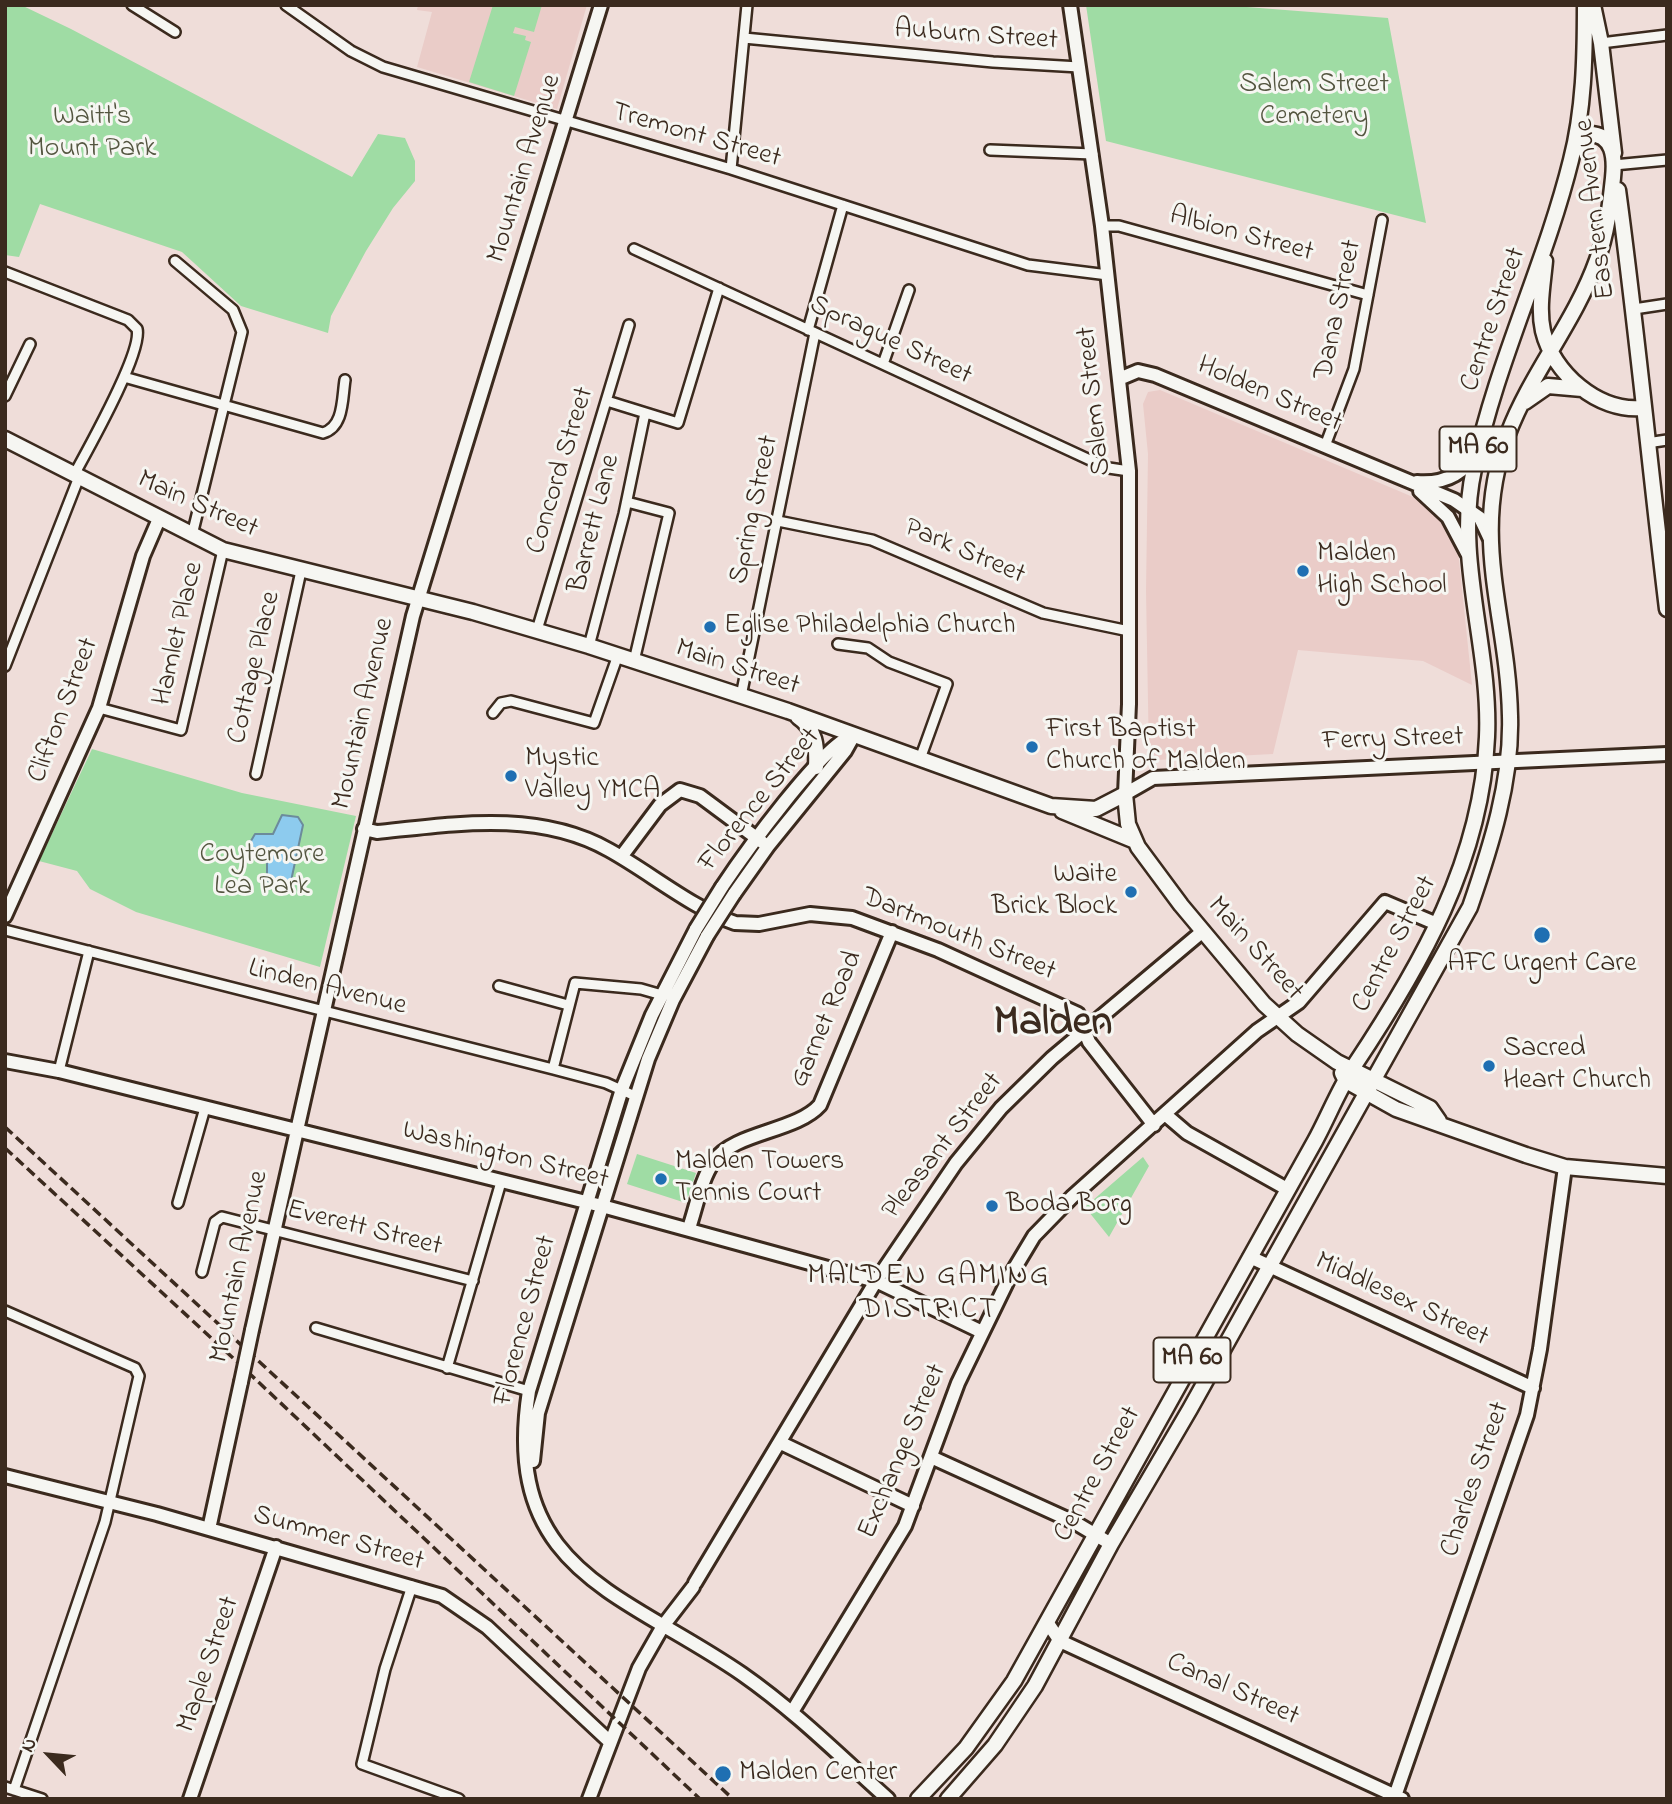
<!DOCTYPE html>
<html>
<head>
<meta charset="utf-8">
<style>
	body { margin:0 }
	#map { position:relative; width:1672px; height:1804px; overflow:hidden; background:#efddd9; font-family:"Indie Flower",sans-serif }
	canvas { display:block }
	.frame { position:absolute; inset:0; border:7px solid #3b2a1e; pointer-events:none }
	.north { position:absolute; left:14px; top:1720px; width:70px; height:70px; -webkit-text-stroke:5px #f6f6f2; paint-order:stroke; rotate:296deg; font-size:19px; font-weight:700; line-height:28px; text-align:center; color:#3b2a1e }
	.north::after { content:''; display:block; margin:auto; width:24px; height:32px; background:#3b2a1e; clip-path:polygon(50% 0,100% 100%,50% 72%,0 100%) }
</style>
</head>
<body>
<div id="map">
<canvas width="1672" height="1804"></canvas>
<div class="frame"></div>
<div class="north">N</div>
</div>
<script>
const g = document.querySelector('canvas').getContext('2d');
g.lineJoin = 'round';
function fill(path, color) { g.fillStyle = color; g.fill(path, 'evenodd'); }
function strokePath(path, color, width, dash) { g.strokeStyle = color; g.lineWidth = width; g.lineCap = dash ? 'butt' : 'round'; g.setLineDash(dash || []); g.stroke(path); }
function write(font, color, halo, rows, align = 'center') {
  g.font = font + ' "Indie Flower",sans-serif'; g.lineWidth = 6; g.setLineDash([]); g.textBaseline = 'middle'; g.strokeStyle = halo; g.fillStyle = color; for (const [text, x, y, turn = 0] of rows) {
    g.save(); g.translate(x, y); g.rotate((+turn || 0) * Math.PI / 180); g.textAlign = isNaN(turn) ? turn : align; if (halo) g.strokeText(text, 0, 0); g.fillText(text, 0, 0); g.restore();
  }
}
fill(new Path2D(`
	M418,5H587L557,109L417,67L432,12L417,10Z
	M1160,390L1413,497L1439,514L1458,551L1472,685L1423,661L1298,650L1273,754L1157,760L1149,757L1146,591L1148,454L1143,404L1148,392Z`), '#eaccc8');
fill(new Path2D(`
	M5,5H21L71,29L352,177L378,134L405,138L415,161V181L393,208L366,251L331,316L328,333L241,306L182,252L40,204L19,257L5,255Z
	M493,5H542L534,32L515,27L513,33L526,36L525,40L531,42L514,96L469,82Z
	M1086,5H1221L1388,18L1426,223L1106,141Z
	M92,749L242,793L356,816L320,967L136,912L90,889L77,871L39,861Z
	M637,1154L696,1173L686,1203L627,1184Z
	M1143,1157L1149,1166L1109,1237L1085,1207Z`), '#9fdca4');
const water = new Path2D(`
	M282,815L298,817L303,825L291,881L283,886L267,881V860L252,854L248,846L255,834H273Z`);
fill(water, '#8dcbee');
strokePath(water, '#6c8b9b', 2);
const street = new Path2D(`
	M132,5L175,32
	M286,5L351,51L383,67L731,169L1028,265L1108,275
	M744,38L993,62L1079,67
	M1601,43L1667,35
	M990,150L1093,154
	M1614,165L1667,160
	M731,169L747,5
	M1102,226H1119L1368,295
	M634,249L1090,460L1109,468L1129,471
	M175,261L233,310L242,332L192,535
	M5,272L128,320L137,329C143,352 88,449 74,475
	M1634,309L1667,304
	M808,330L843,205
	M883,364L909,290
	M124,377L323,433C344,427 342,399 345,380
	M5,396L30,344
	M607,401L678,423L719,288
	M1647,443L1667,440
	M1325,446L1354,369L1382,220
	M627,502L669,513L634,661
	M778,521L872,540L1043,613L1129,631
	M537,630L629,325
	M838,644L868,648L889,662L947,684L920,759
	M589,646L624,514L645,413
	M5,666L79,477
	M741,696L815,333
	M99,708L181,730L223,550
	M493,713L501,703L511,701L594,723L618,655
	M256,774L301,571
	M5,930L553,1069L606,1083L635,1096
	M499,986L568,1005
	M553,1069L575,983L641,989L662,995
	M59,1071L89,951
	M178,1203L205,1108
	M202,1272L215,1222L222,1217L473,1281
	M5,1311L135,1368L139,1376L105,1522L14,1790
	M316,1328L529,1391
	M447,1368L501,1182
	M412,1586L385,1669L362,1764L459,1799
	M5,1787L42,1799`);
const secondary = new Path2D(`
	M1070,5L1102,226L1129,471V704L1125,794
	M1119,379L1138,371L1155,375L1454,500L1480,518L1489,537
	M1417,482C1443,484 1464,475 1477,451
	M1420,491L1448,517L1467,553
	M1125,794L1153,778L1667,754
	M364,829L377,832C455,824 538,810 609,850C649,872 692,908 735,923L759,924L810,914L852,918L938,950L1078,1014L1089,1042L1154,1125
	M621,857L660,805L680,790L700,796L762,842
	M722,887C742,857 824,742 854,735
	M734,894L768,846L845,751L854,735
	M5,916L99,708L143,556L159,519
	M696,929L652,1015L622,1089L529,1391C501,1571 623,1592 742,1674C795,1711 840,1756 888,1799
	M5,1061L59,1071L602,1206L857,1276L876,1281L982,1332
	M1166,1115L1187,1133L1287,1189
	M689,1228C696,1208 701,1179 714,1161C734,1132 796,1132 820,1105L892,932
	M1250,1257L1533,1388
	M252,1330L413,616L601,5
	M781,1443L913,1506
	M931,1457L1074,1522L1111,1544
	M533,1461L538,1413L648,1059L673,1000L707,936
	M5,1476L157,1514L442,1596L487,1627L609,1741
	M209,1529L241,1382
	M695,1583L876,1281L956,1163L1001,1108L1052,1058L1203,931
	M1047,1622L1060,1641L1402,1799
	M792,1712L905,1526L958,1383L1010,1276L1034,1236L1072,1197L1257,1031L1299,1002L1385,902L1437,924
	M190,1799L276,1547
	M589,1799L639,1668L663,1626L693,1587
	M1394,1799L1527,1415L1540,1349L1565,1167`);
const primary = new Path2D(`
	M1593,5L1601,43L1614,153
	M1618,190C1637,330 1650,469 1667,609
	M1545,261C1543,284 1538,308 1543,331C1553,373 1598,412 1642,408
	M1525,402L1548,386L1582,389
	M5,439L223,550L473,612L589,646L788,711L1051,806L1096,809L1125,794L1128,824L1138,847L1181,905L1264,1004L1297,1034L1337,1062L1430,1108L1439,1121
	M798,717C816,729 817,747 816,767
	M1062,811L1135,841
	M1342,1073L1346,1081L1396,1109L1526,1155L1565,1167L1667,1176
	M918,1799L966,1748L1014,1681L1315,1141C1328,1117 1339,1089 1354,1066C1420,967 1482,860 1487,737C1491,647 1454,559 1474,469C1496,363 1545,265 1571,160C1584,110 1585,57 1585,5
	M948,1799L995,1745L1035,1686L1111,1544L1190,1409L1470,907C1491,846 1512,781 1510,716C1508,615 1469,537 1508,434C1531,373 1575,322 1597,260C1607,234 1610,206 1613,178C1615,159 1614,134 1589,134L1576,149`);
strokePath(street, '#3b2a1e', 14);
strokePath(secondary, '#3b2a1e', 18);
strokePath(primary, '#3b2a1e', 19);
strokePath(street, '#f6f6f2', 9);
strokePath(secondary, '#f6f6f2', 12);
strokePath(primary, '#f6f6f2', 14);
strokePath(new Path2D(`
	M5,1127L733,1799
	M5,1148L233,1358L700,1799`), '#3b2a1e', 3.5, [10, 5]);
const secondaryBridge = new Path2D(`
	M696,929L722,887
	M707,936L734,894
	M241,1382L252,1330`);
strokePath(secondaryBridge, '#3b2a1e', 18, []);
strokePath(secondaryBridge, '#f6f6f2', 12);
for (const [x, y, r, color] of [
	[1303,571,7,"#1f6fb2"],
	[710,627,7,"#1f6fb2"],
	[1032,747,7,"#1f6fb2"],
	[511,776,7,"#1f6fb2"],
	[1131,892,7,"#1f6fb2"],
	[1542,935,9,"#1f6fb2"],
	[1489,1066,7,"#1f6fb2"],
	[661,1179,7,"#1f6fb2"],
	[992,1206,7,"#1f6fb2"],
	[723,1774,9,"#1f6fb2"]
]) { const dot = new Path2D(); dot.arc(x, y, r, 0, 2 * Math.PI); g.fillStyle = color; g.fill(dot); strokePath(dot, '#f6f6f2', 2.5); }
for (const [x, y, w] of [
	[1478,449,77],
	[1192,1360,77]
]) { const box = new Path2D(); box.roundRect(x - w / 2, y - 22.5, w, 45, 5); g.fillStyle = '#f6f6f2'; g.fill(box); strokePath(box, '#3b2a1e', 2); }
write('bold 26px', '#3b2a1e', null, [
	["MA 60",1478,449],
	["MA 60",1192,1360]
]);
write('28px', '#3b2a1e', '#f6f6f2', [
	["Auburn Street",976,37,4],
	["Tremont Street",696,137,16],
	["Mountain Avenue",526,169,-73],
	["Eastern Avenue",1597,209,-97],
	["Albion Street",1241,236,15],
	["Dana Street",1340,310,-78],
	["Centre Street",1495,320,-71],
	["Sprague Street",890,342,25],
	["Holden Street",1269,396,23],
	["Salem Street",1096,401,-96],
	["Concord Street",562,471,-73],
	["Main Street",197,506,24],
	["Spring Street",756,510,-78],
	["Barrett Lane",596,524,-76],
	["Park Street",964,553,23],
	["Hamlet Place",180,634,-77],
	["Cottage Place",256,668,-77],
	["Main Street",737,669,18],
	["Clifton Street",65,711,-69],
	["Mountain Avenue",365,714,-77],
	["Ferry Street",1393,741,-2],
	["Florence Street",761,801,-51],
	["Dartmouth Street",958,936,22],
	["Centre Street",1396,945,-62],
	["Main Street",1254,950,48],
	["Linden Avenue",327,989,14],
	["Garnet Road",828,1020,-67],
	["Pleasant Street",944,1147,-52],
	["Washington Street",505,1157,14],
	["Everett Street",364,1230,14],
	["Mountain Avenue",241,1267,-78],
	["Middlesex Street",1401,1301,25],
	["Florence Street",527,1321,-75],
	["Exchange Street",904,1452,-67],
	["Centre Street",1099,1475,-61],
	["Charles Street",1477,1480,-71],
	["Summer Street",338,1540,16],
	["Maple Street",210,1665,-71],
	["Canal Street",1232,1691,24]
]);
write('28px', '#545640', '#f6f6f2', [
	["Salem Street",1314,86],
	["Cemetery",1314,118],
	["Waitt's",92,118],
	["Mount Park",92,150],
	["Coytemore",262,856],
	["Lea Park",262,888]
]);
write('28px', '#3b2a1e', '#f6f6f2', [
	["Malden",1317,555],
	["High School",1317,587],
	["Eglise Philadelphia Church",724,627],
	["First Baptist",1046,731],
	["Church of Malden",1046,763],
	["Mystic",525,760],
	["Valley YMCA",525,792],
	["Waite",1117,876,"right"],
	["Brick Block",1117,908,"right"],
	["AFC Urgent Care",1542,965,"center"],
	["Sacred",1503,1050],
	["Heart Church",1503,1082],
	["Malden Towers",675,1163],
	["Tennis Court",675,1195],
	["Boda Borg",1006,1206],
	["Malden Center",739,1774]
], 'left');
g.letterSpacing = '2px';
write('30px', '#3b2a1e', '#f6f6f2', [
	["MALDEN GAMING",929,1278],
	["DISTRICT",929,1312]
]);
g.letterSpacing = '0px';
write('bold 42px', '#3b2a1e', '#f6f6f2', [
	["Malden",1053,1026]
]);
</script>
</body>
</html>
